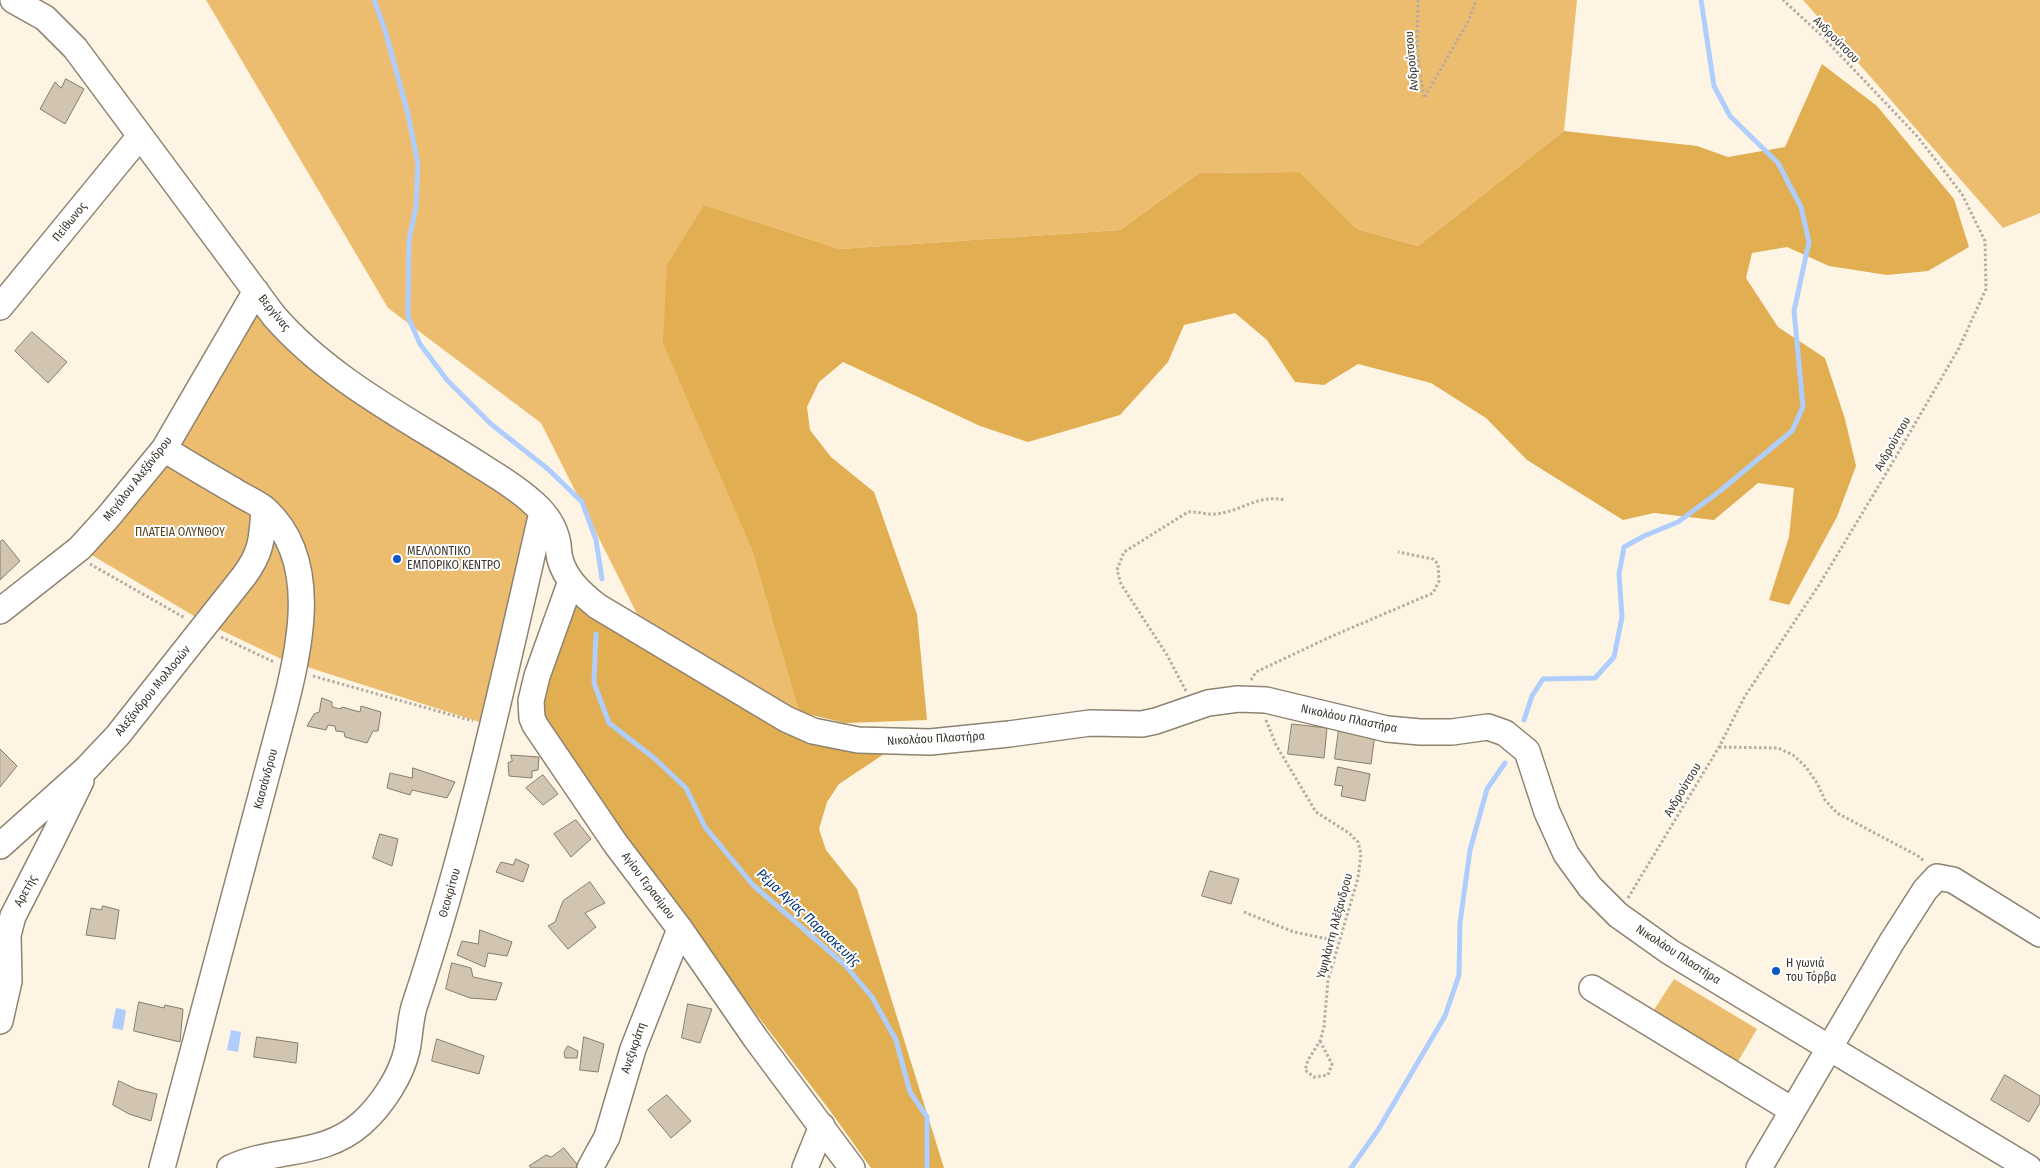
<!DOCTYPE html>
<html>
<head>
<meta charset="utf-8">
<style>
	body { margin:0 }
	canvas { display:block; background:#fef4e4 }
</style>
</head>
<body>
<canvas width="2040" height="1168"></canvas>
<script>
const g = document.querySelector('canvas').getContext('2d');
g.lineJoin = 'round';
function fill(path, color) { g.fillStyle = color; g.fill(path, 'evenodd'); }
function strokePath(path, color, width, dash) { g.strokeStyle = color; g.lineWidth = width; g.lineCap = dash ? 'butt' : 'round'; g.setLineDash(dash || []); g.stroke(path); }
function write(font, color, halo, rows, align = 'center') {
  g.font = font + ' "Fira Sans Condensed",sans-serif'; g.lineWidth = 4; g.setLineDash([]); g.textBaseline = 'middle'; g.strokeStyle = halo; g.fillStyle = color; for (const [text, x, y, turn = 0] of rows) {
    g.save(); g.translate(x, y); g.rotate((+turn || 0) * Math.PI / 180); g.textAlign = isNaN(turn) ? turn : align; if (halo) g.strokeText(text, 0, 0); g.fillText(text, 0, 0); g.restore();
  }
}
fill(new Path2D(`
	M206,0H1577L1564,131L1418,246L1357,229L1300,172L1199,173L1120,230L840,249L704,205L751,547L799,712L637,614L541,423L388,308Z
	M1803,0H2040V213L2003,228Z
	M256,291L277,324L542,512L492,726L301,665H294L204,622L80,548L167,443Z
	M1674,979L1757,1029L1733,1070L1648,1019Z`), '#ecbd6e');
fill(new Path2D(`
	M1822,64L1877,106L1954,199L1969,247L1928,271L1887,275L1829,266L1787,247L1752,253L1746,278L1778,327L1825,358L1845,419L1856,466L1837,517L1789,605L1769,600L1789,537L1794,488L1758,483L1714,520L1654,513L1623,520L1527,460L1486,418L1431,383L1358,364L1324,385L1295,382L1267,340L1235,313L1184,325L1168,362L1120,415L1028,442L980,426L843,362L819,382L807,407L810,430L831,457L874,492L917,614L927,720L845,723L799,712L751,547L663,343L667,265L704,205L840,249L1120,230L1199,173L1300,172L1357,229L1418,246L1564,131L1697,146L1728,157L1785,147Z
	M573,597L663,655L890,750L839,784L827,802L819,829L826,850L857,889L944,1168H871L831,1112L690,927L544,724L538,690Z`), '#e1ae52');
fill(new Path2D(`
	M116,1008L126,1010L123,1030L112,1028Z
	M231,1030L241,1032L238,1052L227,1050Z`), '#afcefd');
strokePath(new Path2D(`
	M374,0L385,30L408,114L418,164L416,207L409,240L408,317L420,344L447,380L491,424L548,469L582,502L596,540L602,579
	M596,634L594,683L609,723L654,758L686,788L705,827L753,885L845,965L872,997L896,1040L910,1092L927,1117V1168
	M1524,720L1532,696L1543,679L1595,678L1614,657L1622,617L1619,574L1624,547L1644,536L1678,522L1720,491L1792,431L1803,407L1794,311L1809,242L1801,207L1778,163L1730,116L1714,86L1701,0
	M1351,1168L1378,1130L1445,1016L1459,975L1460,923L1470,850L1487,789L1505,763`), '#afcefd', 5);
const building = new Path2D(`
	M66,79L84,89L65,124L40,109L55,82L61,88Z
	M32,332L67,362L48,383L15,351Z
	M3,540L20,561L0,580V542Z
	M322,698L332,702V707L341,709L342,707L360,712L361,706L381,712L378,731H373L367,743L345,737L344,732L336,731L335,726L328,725L326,730L307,726L314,714L319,712Z
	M1292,724L1327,728L1324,758L1288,754Z
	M1339,729L1375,734L1371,764L1335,759Z
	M0,749L17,766L0,787Z
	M511,755L539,757L538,770L532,771V778L509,776L508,763L512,761Z
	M1338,767L1370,774L1365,801L1341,796L1343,786L1335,785Z
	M413,768L455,782L447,798L412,790L410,795L387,788L390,773L412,778Z
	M543,775L558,794L543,805L526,788Z
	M576,820L591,839L571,857L554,834Z
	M380,834L398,839L392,866L373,858Z
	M516,859L529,865L523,882L496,872L501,862L513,865Z
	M1210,871L1239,879L1231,904L1202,896Z
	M590,882L605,903L585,913L596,927L568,949L548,926L555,922L563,901Z
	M103,906L119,910L115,939L86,935L91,908L101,910Z
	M480,930L512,942L507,956L488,953L485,967L457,955L462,941L478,944Z
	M452,963L471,968L473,977L502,983L496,1000L470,998L446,989Z
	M139,1002L164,1008L165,1005L183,1009L180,1042L134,1031Z
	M688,1004L712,1009L700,1043L682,1038Z
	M257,1037L298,1043L296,1063L254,1057Z
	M584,1037L604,1044L598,1072L580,1070Z
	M437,1039L484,1056L479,1074L432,1061Z
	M568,1046L578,1051L577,1058H565L564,1053Z
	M2005,1075L2040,1096V1103L2029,1122L1991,1100Z
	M119,1081L136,1089L157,1094L151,1121L129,1114L113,1105Z
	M667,1095L691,1121L671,1138L648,1110Z
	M564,1148L580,1168H531L529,1166L546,1155L551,1157Z`);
fill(building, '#d1c5b2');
strokePath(building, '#877c6a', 1);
const minor = new Path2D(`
	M13,0L45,18L75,48L274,316C326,376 400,415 467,457C488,471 511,483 530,500C541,509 552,522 556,536C559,544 558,552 560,559C565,579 581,593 597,606L786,719L813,731L858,740L930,742L1009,734L1090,723L1142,724L1156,721L1208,703L1238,699L1266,700L1387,729L1420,732H1452L1488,727L1505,733L1527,751L1547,812L1566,854L1590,887L1618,915L1670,952L2029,1168
	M0,307L140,136
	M571,581L537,676L531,701L532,718L535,725L615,843L680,929L756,1039L852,1168
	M0,611L80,548L109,516L164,449L256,291
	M0,846L86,769L118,735L244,576C262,552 262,538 264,509
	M1592,988L1792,1110
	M0,1021L9,981L8,935L13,916L52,840L81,781
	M162,1168L285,706C301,644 319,559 266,510C257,502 243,497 233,490C210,477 187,463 164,449
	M230,1168C275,1147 323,1158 362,1123C382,1105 401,1076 407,1050C410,1035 410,1021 414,1007C468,845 504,678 542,512
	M590,1168L607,1137L633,1049L680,929
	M805,1168L822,1126
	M1759,1168L1891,943L1925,890L1937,877L1953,880L2040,934`);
strokePath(minor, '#8e8270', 28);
strokePath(new Path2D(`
	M1418,0L1417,50L1424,98L1469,20L1476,0
	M90,564L185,618
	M221,637L274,662
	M313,676L473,721
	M1251,680L1256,672L1330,637L1433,593L1439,581L1438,564L1433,559L1398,552
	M1186,691L1167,655L1121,584L1117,570L1124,552L1188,512C1197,511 1206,515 1215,514C1241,512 1257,494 1285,500
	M1266,720L1276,745L1316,812L1349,833L1358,842L1361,854L1358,878L1328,980L1324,1027L1320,1041L1308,1060L1305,1070L1314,1077L1328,1075L1332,1064L1320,1041
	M1719,747L1778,748L1793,755L1806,767L1817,783L1825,800L1837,813L1918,856L1924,861
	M1628,898L1719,747L1745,696L1819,585L1884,477L1959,348L1986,289L1985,241L1962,194L1917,136L1820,34L1783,0
	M1244,912L1294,932L1338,941`), '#b5ada0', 3, [2.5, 2.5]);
strokePath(minor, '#fff', 25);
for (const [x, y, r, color] of [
	[397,559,5,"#0959c2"],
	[1776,971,5,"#0959c2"]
]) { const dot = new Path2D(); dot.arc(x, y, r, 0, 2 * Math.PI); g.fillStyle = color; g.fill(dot); strokePath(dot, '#fff', 2); }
write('12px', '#3c372f', '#fff', [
	["Ανδρούτσου",1836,40,45],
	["Ανδρούτσου",1412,61,-95],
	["Πείθωνος",70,222,-51],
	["Βεργίνας",274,313,51],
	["Ανδρούτσου",1893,444,-60],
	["Μεγάλου Αλεξάνδρου",138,479,-52],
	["Αλεξάνδρου Μολλοσών",153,691,-51],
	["Νικολάου Πλαστήρα",1349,719,12],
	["Νικολάου Πλαστήρα",936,739,-3],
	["Κασσάνδρου",266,779,-75],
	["Ανδρούτσου",1683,790,-59],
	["Αγίου Γερασίμου",648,886,53],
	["Αρετής",26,891,-61],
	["Θεοκρίτου",450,893,-74],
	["Υψηλάντη Αλέξανδρου",1335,926,-75],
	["Νικολάου Πλαστήρα",1678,955,33],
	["Ανεξικράτη",634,1048,-71]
]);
write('12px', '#58421c', '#fff', [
	["ΠΛΑΤΕΙΑ ΟΛΥΝΘΟΥ",180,533]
]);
write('12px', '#3c372f', '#fff', [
	["ΜΕΛΛΟΝΤΙΚΟ",407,552],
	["ΕΜΠΟΡΙΚΟ ΚΕΝΤΡΟ",407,566],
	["Η γωνιά",1786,964],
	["του Τόρβα",1786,978]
], 'left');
write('italic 14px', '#063577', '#fff', [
	["Ρέμα Αγίας Παρασκευής",808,918,43]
]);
</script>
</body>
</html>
